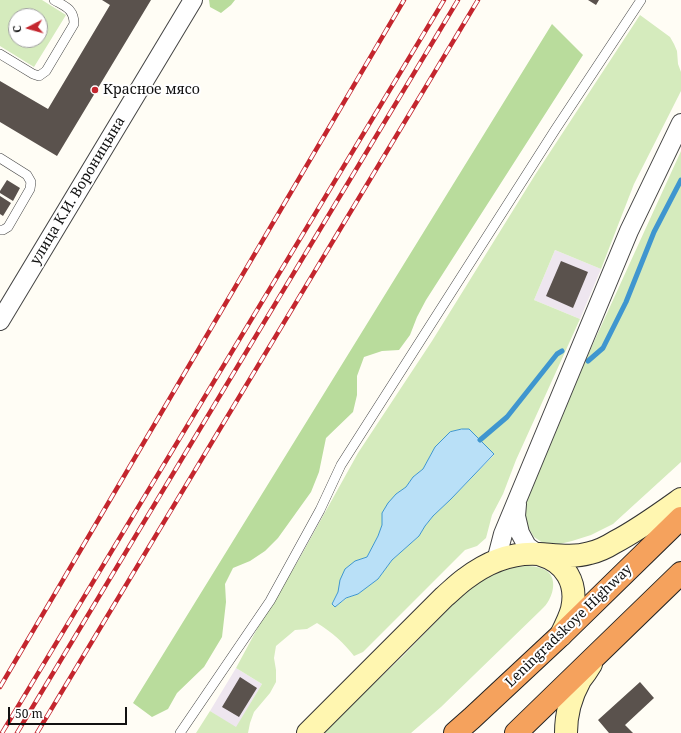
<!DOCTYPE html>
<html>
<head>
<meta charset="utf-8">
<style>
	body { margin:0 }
	#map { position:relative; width:681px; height:733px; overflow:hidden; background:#fffdf5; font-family:"Noto Serif",serif }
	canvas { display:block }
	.north { position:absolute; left:8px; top:8px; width:40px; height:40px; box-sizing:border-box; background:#fff; border:1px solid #a0a0a0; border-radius:50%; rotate:264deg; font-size:11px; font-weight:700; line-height:16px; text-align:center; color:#111 }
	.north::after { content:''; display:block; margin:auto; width:14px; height:18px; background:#c4262e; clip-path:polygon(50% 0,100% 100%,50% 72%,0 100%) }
	.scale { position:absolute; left:8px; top:707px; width:119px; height:18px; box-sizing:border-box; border:2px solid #111; border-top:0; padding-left:5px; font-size:12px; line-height:14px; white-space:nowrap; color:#111; -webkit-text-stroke:3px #fff; paint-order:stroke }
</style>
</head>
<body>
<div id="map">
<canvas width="681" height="733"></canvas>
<div class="north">С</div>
<div class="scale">50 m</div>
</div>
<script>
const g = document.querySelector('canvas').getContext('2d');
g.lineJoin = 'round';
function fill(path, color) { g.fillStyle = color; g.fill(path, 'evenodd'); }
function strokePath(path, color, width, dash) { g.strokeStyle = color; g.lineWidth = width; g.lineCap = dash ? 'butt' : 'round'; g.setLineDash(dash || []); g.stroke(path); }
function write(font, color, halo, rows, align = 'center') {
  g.font = font + ' "Noto Serif",serif'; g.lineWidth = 4; g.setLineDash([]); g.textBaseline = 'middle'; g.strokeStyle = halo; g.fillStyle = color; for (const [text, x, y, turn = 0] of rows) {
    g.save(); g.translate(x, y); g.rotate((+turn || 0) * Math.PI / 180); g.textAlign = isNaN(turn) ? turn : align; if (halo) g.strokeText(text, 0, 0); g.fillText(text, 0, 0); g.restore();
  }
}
fill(new Path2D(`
	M555,250L601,269L580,319L534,300Z
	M236,668L262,684L236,728L210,711Z`), '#eee6ef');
fill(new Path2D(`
	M0,0H42L66,15L34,67L0,46ZM16,16H40V40H16Z
	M640,15L670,37L674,44L677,51L678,64L681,72V91L634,184L601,269L555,250L534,300L580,319L516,460L503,494L492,515L486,538L477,546L465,550L363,652L354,656C344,643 332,632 317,623L307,629L295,630L276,646L274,658L276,670V682L270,693L254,712L250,723L248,733H196L210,711L236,727L262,684L236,668L263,618L298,561L358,453L432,341L535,175ZM462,429H469L494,455L451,499L433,516L425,526L419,536L392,560L378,579L358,594L347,598L335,607L332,603L355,561L367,557L378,536L382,525V513L396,494L406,487L413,477L423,469L435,447L450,432Z
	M681,151V462L613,524L591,535L572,541L556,545L543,543L534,537L525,522L524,506L582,368Z
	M525,566C533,566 541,567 547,571C556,578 554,591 549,600C547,604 544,607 541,610L441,707L411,733H322L402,657L466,591L482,578L499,570L513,567Z`), '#d5ebbd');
fill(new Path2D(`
	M209,0H235L231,5L221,13L210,7Z
	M552,24L583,55L426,300L417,317L410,335L399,350L382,351L364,357L357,376V395L353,412L326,438L319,472L311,492L278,538L265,551L250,561L233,568L225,584L226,602L222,637L204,667L177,693L168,709L152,717L133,703Z`), '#b9dc9c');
const water = new Path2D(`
	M462,429H469L494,454L451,499L433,516L425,526L419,536L392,560L378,579L358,594L346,598L335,607L332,604L338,592L340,580L345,569L355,561L367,557L378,536L382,525V513L388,503L396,494L406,487L413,477L423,469L435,447L450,432Z`);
fill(water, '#b9e0f7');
strokePath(water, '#3f96cf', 1);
strokePath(new Path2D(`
	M588,361L603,348L626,302L654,232L681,180
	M480,440L507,417L557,354L562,351`), '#3f96cf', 5);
fill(new Path2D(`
	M102,0H151L57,156L0,122V81L48,109L110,5Z
	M588,0H599L596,5Z
	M7,180L20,188L13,201L0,193V191Z
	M0,196L11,203L3,216L0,214Z
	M561,261L588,272L573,308L546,296Z
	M240,677L257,688L239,717L222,707Z
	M640,682L654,698L625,725L633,733H609L598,720Z`), '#5a524d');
const lane = new Path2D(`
	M0,54L33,74L39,76L46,71L74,24C74,9 66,7 54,0
	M0,158L27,175L31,182L30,189L8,227L3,230H0
	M180,733L270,601L320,510L341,465L555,130L641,0`);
const street = new Path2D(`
	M0,321L193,0
	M517,504L516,516L520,533L527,546L538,554
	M496,561L503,534L629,231L681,123`);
const secondary = new Path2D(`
	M541,555C565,562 578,583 572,609C570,617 565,627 561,635
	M308,733L444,597C451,591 458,584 465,579C486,563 512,552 539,554C556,555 573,558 590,553C599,551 607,547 615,542C638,530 660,514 681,499
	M566,733C566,715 571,696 580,680C584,675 588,669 591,664`);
const highway = new Path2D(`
	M455,733L472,718L561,635L681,518
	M516,733L681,573`);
strokePath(lane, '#444', 10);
strokePath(street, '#444', 20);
strokePath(secondary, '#333', 24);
strokePath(highway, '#222', 24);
strokePath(lane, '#fff', 9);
strokePath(street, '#fff', 18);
strokePath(secondary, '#fff6b0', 22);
strokePath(highway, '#f5a25d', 22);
const rail = new Path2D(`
	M0,687L404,0
	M2,733L444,0
	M17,733L458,0
	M37,733L478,0`);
strokePath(rail, '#c4262e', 4.5);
strokePath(rail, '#fff', 3, [9]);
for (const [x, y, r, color] of [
	[95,90,4,"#c4262e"]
]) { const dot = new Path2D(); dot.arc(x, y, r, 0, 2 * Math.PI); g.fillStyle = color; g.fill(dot); strokePath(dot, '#fff', 1.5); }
write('14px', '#111', '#fff', [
	["Красное мясо",103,90]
], 'left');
write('14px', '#111', '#fff', [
	["улица К.И. Вороницына",78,191,-59],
	["Leningradskoye Highway",569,626,-44]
]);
</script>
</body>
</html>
